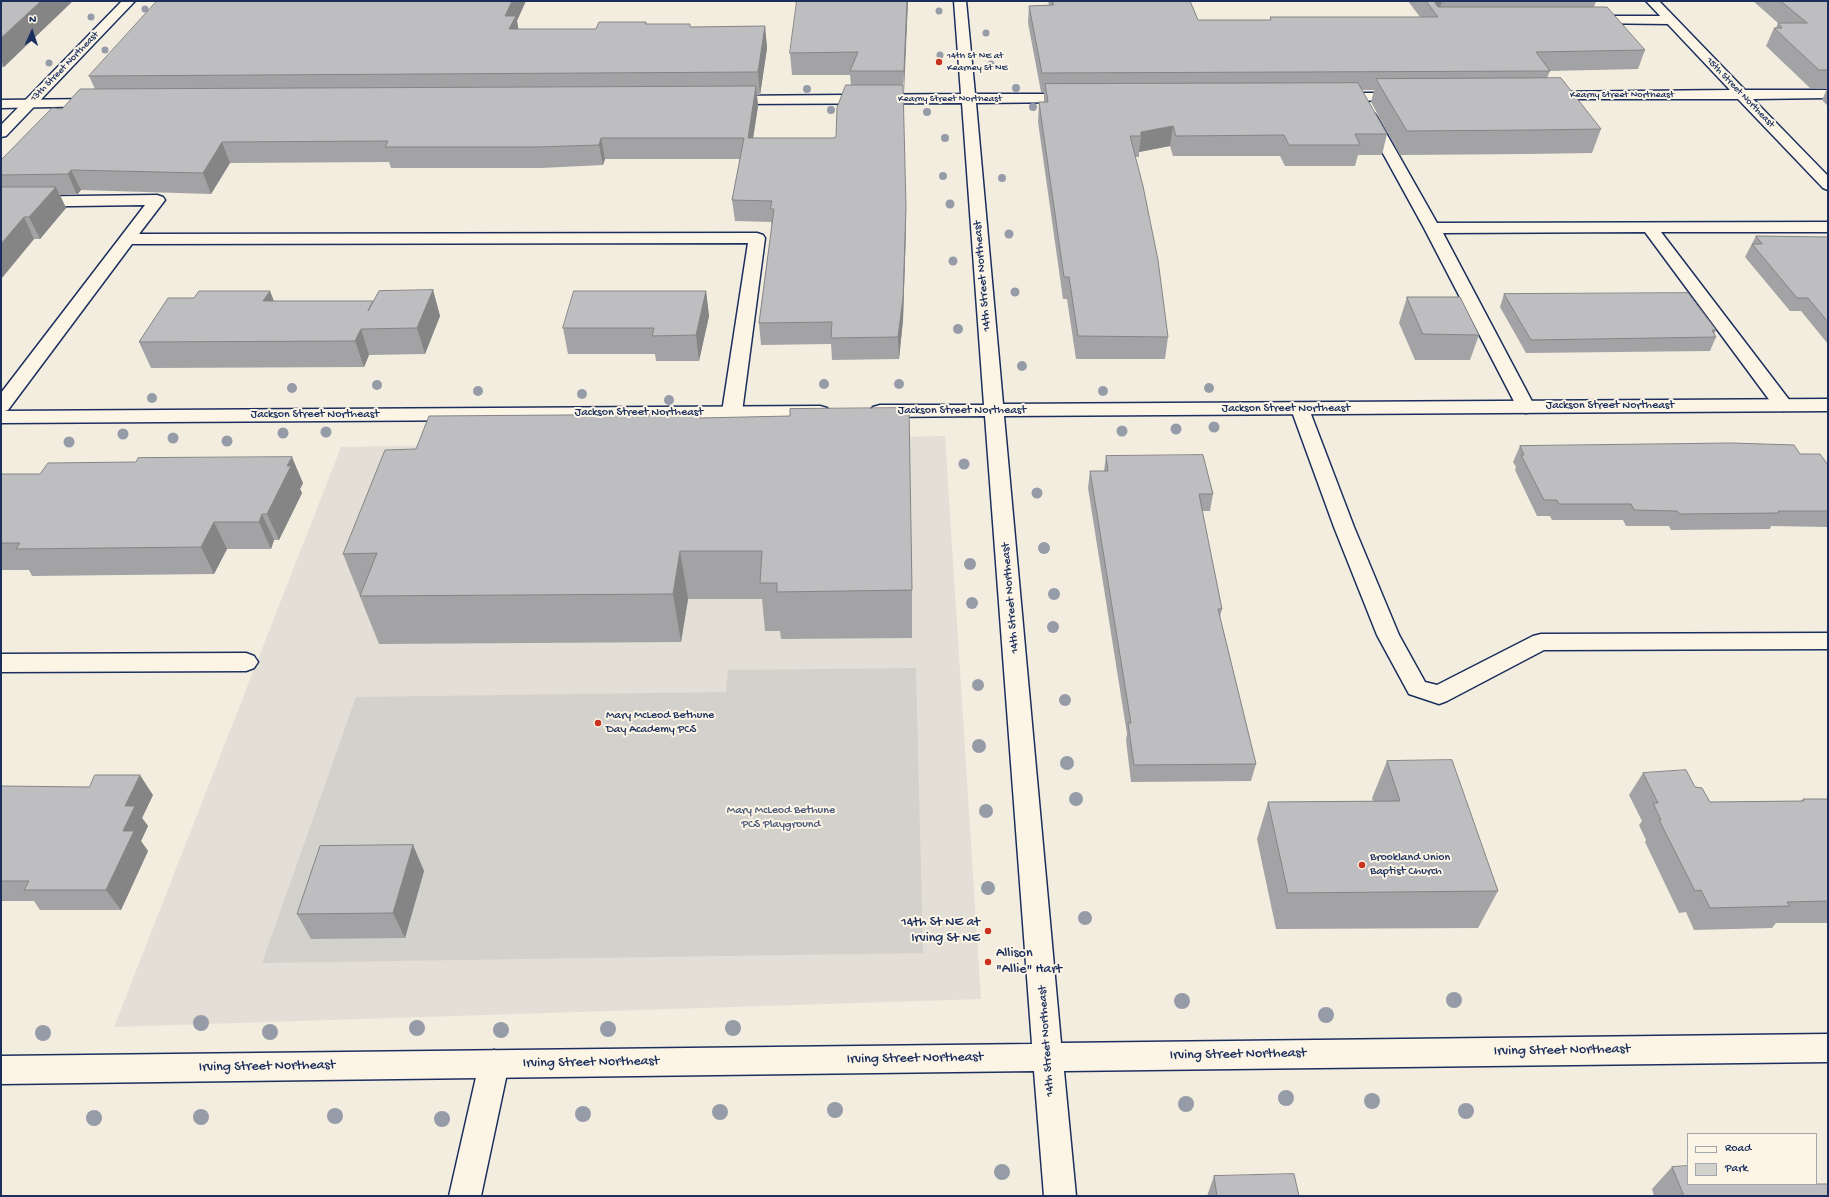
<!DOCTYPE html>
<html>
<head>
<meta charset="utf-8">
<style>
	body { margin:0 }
	#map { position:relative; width:1829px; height:1197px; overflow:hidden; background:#f3ede0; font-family:"Gochi Hand",sans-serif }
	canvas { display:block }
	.frame { position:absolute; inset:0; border:2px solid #1b2f5e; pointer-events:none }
	.legend { position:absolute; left:1687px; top:1133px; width:130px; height:52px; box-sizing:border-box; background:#fcf5e5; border:1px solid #a2a6af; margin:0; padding:5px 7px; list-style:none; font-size:12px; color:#1b2f5e }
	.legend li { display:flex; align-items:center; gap:8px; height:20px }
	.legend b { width:20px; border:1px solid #a2a6af }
	.north { position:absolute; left:12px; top:12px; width:40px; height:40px; -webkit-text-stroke:3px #fcf5e5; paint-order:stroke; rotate:3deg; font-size:11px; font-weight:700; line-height:16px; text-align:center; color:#1b2f5e }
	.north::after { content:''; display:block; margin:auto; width:14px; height:18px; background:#1b2f5e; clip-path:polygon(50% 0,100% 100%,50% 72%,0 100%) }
</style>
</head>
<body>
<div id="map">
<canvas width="1829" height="1197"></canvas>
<div class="frame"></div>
<ul class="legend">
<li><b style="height:5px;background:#fcf5e5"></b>Road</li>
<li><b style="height:11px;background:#d3d1cc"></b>Park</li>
</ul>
<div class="north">N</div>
</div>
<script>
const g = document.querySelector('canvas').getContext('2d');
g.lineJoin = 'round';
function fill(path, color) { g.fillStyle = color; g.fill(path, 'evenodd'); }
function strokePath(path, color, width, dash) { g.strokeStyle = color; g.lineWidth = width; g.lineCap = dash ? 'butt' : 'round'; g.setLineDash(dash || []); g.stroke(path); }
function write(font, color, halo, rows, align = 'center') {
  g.font = font + ' "Gochi Hand",sans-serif'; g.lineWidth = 4; g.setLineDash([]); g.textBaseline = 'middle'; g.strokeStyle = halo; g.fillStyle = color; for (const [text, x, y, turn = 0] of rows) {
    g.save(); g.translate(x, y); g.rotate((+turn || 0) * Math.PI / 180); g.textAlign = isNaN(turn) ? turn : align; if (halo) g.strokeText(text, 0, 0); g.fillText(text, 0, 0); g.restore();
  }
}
fill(new Path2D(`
	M945,436L981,999L114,1027L341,447Z`), '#e3dfd6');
fill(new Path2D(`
	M916,668L923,953L262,963L356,697L726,692L728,670Z`), '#d3d1cc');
const service = new Path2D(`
	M1589,16H1670L1676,20L1670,24L1584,23L1583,20L1584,17Z
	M1370,113L1375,114L1377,117L1437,223L1828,222V232H1661L1790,401L1792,405L1790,409L1783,411L1776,409L1645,232L1443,233L1535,407L1533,411L1526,413L1519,411L1424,228L1363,117L1365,114Z
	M157,195L163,197L165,200L139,234L757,233L763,235L765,238L742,412L739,416L732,418L725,416L722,412L748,243L132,244L8,410L1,412V393L145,205L1,207V197Z
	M1300,403L1307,405L1309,409L1354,527L1399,635L1425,682L1437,685L1533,636L1541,634L1828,633V649L1544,650L1447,701L1439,704L1409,694L1377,635L1334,527L1291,409L1293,405Z
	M246,653L254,656L258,662L254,668L246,671L1,672V654Z
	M494,1050L504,1054L509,1064L481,1196H449L479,1064L484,1054Z`);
const minor = new Path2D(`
	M954,1H966L975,94H1074L1079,95L1081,98L1079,101L1074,102L976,103L1003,404L1828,399V411L1004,416L1061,1043L1828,1034V1062L1064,1071L1076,1196H1044L1034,1071L1,1084V1056L1032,1044L985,416L880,417L873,415L870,411L873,407L880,405H984L962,103L728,104L723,103L721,100L723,97L728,96L961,94Z
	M1646,1H1659L1745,90H1828V98L1753,99L1828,176V190L1823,188L1738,99H1539L1537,96L1539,93L1544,92L1730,90Z
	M1336,93H1402L1407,94L1409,97L1407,100L1402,101L1331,100L1329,97L1331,94Z
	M98,99L103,100L105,103L103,106L1,108V100Z
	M820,406L827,408L830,412L827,416L820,418L1,423V411Z`);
const tertiary = new Path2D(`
	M122,1H135L6,136L1,137V125Z`);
strokePath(service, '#1b2f5e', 3);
strokePath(minor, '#1b2f5e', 3);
strokePath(tertiary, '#1b2f5e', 3);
fill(service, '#fcf5e5');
fill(minor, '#fcf5e5');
fill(tertiary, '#fcf5e5');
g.fillStyle = '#969ba8';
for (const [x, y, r] of [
	[145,9,3.5],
	[939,11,3.5],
	[91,17,3.5],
	[986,33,3.5],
	[105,50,3.5],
	[940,55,3.5],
	[49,63,3.5],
	[991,64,3.5],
	[1016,88,4],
	[807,89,4],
	[1033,107,4],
	[831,110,4],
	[927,112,4],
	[945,138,4],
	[943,176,4],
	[1002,178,4],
	[950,204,4.5],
	[1009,234,4.5],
	[953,261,4.5],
	[1015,292,4.5],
	[958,329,5],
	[1022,366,5],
	[824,384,5],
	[899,384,5],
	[377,385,5],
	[292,388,5],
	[1209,388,5],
	[478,391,5],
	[1103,391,5],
	[582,394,5],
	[152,398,5],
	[669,400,5],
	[1214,427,5.5],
	[1176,429,5.5],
	[1122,431,5.5],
	[326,432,5.5],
	[283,433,5.5],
	[123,434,5.5],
	[173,438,5.5],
	[227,441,5.5],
	[69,442,5.5],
	[964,464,5.5],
	[1037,493,5.5],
	[1044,548,6],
	[970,564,6],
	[1054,594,6],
	[972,603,6],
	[1053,627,6],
	[978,685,6],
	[1065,700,6],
	[979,746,7],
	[1067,763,7],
	[1076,799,7],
	[986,811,7],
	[988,888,7],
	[1085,918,7],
	[1454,1000,8],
	[1182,1001,8],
	[1326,1015,8],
	[201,1023,8],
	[417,1028,8],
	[733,1028,8],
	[608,1029,8],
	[501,1030,8],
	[270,1032,8],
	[43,1033,8],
	[1286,1098,8],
	[1372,1101,8],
	[1186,1104,8],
	[835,1110,8],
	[1466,1111,8],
	[720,1112,8],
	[583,1114,8],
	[335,1116,8],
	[201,1117,8],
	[94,1118,8],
	[442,1119,8],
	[1002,1172,8]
]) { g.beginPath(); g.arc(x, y, r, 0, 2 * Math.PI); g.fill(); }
fill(new Path2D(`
	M1,1L4,67H1Z
	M908,1L903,94L906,228L903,320L899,359L832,360L831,344L761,345L759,323L772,227L771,222L735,221L732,200L740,159H605L603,165L541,168H391L389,162L230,163L211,194L81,190L77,195H60L66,208L40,239H34L1,279V160L62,109L95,89L89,76L517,21L518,29H596L646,22L647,24L691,27L765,26L767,48L760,95H757L758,106L753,138H833L836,137L851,85L850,75H792L790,53Z
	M1048,1H1190L1198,20H1270V17H1420L1408,1H1596L1594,7L1645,50L1638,69L1550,71L1547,78L1601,129L1592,153L1527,154L1400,155L1371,102L1374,90H1362L1387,134L1382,155H1358L1355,166H1285L1280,156H1173L1170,146L1139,152V157H1135L1168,337L1165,359H1076L1067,299H1063L1038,122L1039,102H1044V92H1041L1028,23L1029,6L1049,5Z
	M1753,1H1828V106L1822,100L1827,89L1810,88L1766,46L1774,28H1776L1778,23Z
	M1756,236L1828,237V344L1801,311H1790L1745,257Z
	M433,290L440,316L425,354L369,355L364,367L151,368L139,342L194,298L270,291L274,301L373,302Z
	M706,291L709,316L699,361H656L655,354H568L563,328Z
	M1504,294L1716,330L1714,334L1716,337L1710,351L1526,353L1500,307Z
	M1407,297L1479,335L1470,360H1415L1399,323Z
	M701,418L912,590V638L781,639L780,631H765L762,599H688L681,642L379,644L343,554L416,449Z
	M1520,446L1800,454L1828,465V527L1771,526L1770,529L1671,530L1669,526H1626L1623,520H1552L1550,516H1537L1515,470L1516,467L1513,462Z
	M1106,456L1213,494L1210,511H1202L1222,609L1220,617L1256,764L1251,781L1131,782L1126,740L1127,734L1088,488L1090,471H1104Z
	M1,474L303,483L300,489L302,493L279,540H274L271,549H227L214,574L32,576L29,570H1Z
	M1387,761L1498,891L1478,928L1276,929L1257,839L1268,802L1373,801L1372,798Z
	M1643,773L1695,787L1710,802L1801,801L1803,799H1828V923H1776L1772,928L1694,930L1686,912L1679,913L1645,842L1646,840L1639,825L1642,821L1629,795Z
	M1,786L153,795L142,818L148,826L141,841L148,851L121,910H40L34,901H1Z
	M413,845L424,871L405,938L311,939L297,914Z
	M1672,1167L1797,1184L1828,1196H1654L1652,1189Z
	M1214,1176L1299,1196H1207Z`), '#a3a3a5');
fill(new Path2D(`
	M41,1H73L4,67L1,60V38Z
	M512,1H526L517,21L520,38L514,51L505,16Z
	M907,1H908L904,94V71Z
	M1436,1H1442L1438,14L1433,11Z
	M765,26L767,48L760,95L758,72Z
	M756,86L758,106L750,158L748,138Z
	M1173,126L1170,146L1139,152L1141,136V132Z
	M601,138L605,159L603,165L599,145Z
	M222,142L230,163L211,194L203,173Z
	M71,170L81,190L77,195L68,174Z
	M56,187L66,208L40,239L29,217Z
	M906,207V228L903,320L899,359L898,337Z
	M24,217L34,239L1,279V244Z
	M433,290L440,316L425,354L417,328Z
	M270,291L279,316L263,301Z
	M706,291L709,316L699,361L696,335Z
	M361,329L369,355L364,367L355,341Z
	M292,457L303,483L300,489L302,493L279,540L267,514L287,466Z
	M262,514L274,540L271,549L259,522Z
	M214,522L227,549L214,574L201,547Z
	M680,551L688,599L681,642L673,594Z
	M140,775L153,795L142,818L148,826L141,841L148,851L121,910L106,890L123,831L125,806Z
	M413,845L424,871L405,938L393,913Z`), '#858586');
const building = new Path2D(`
	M1,1H41L1,38Z
	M157,1H512L505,16H516L509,29H596L599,22H646L645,24H690V27L765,26L758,72L89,76Z
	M797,1H907L904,71H850L858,52L790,53Z
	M1053,1H1190L1198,20H1271L1270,17H1438L1426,1H1436L1435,3L1438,7H1607L1645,50L1536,52L1550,71L1042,73L1029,6L1053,5Z
	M1781,1H1828V70H1819L1774,28H1782L1778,23H1807Z
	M1561,78L1601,129L1535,130L1407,131L1376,79Z
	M1358,83L1387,134H1355L1360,145H1289L1284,135L1176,136L1173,126L1141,132V136H1130L1143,186L1158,260L1168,337L1078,336L1069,277H1064L1039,102H1048L1045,84Z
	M846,85H903L906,207L903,298L898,337L831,338L832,322L759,323L774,209H770L772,201L732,200L744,138H601L599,145L537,147H385L388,141L222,142L203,173L71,170L68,174L1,175V160L52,108L62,109L80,89L756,86L748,138H833L836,137L837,108Z
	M1,187H56L29,217H24L1,244Z
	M1756,236L1828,237V322L1808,298H1797L1752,244H1762Z
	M433,290L417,328L361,329L355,341L139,342L168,298H194L199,291H270L263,301H373L368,311L379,291Z
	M574,291H706L696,335L652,336L654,328H563Z
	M1688,293L1716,330H1712L1716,337L1531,340L1504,294Z
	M1407,297H1460L1479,335L1423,334Z
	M909,408L912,590L777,592V583H760L762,551H680L673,594L360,596L377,553L343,554L385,450L416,449L429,416L701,414L700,418L790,416V409Z
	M1732,443L1794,445L1800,454H1820L1828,465V511H1778L1779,513L1680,514L1677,511L1634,510L1631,504H1559L1557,500H1544L1521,455H1524L1520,446Z
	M1203,455L1213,494H1199L1222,609H1218L1256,764L1134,765L1128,723H1131L1090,471H1108L1106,456Z
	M292,457L287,466H291L267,514H262L259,522H214L201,547L16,549L20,543H1V474H40L48,463L136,462L138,458Z
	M1452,760L1498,891L1288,893L1268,802L1400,801L1387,761Z
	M1686,770L1695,787L1702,788L1710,802L1804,801L1803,799H1828V901L1787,902L1790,906L1710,908L1701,890L1695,891L1659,820H1661L1653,803H1658L1643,773Z
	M95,775H140L125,806H135L123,831H134L106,890H24L29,881H1V786L89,787Z
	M413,845L393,913L297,914L320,846Z
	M1688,1166V1184H1828V1196H1684L1672,1167Z
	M1294,1174L1299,1196H1217L1214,1176Z`);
fill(building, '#bebec0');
strokePath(building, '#858586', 1);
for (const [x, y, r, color] of [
	[939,62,4,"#c8321e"],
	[598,723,4,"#c8321e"],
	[1362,865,4,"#c8321e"],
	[988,931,4,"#c8321e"],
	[988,962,4,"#c8321e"]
]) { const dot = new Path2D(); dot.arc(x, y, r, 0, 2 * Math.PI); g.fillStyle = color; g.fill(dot); strokePath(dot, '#fcf5e5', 1.5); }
write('10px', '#1b2f5e', '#fcf5e5', [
	["14th St NE at",947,56],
	["Kearney St NE",947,68]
], 'left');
write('10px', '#1b2f5e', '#fcf5e5', [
	["13th Street Northeast",65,67,-46],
	["15th Street Northeast",1740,93,46],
	["Kearny Street Northeast",1622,95],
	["Kearny Street Northeast",950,99]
]);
write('12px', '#1b2f5e', '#fcf5e5', [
	["14th Street Northeast",983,276,-95],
	["Jackson Street Northeast",1610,406],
	["Jackson Street Northeast",1286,409],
	["Jackson Street Northeast",962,411],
	["Jackson Street Northeast",639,413],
	["Jackson Street Northeast",315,415],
	["14th Street Northeast",1011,598,-95],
	["14th Street Northeast",1047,1041,-94]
]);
write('12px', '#1b2f5e', '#fcf5e5', [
	["Mary McLeod Bethune",606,716],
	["Day Academy PCS",606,730],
	["Brookland Union",1370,858],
	["Baptist Church",1370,872]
], 'left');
write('12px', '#49587a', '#fcf5e5', [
	["Mary McLeod Bethune",781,811],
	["PCS Playground",781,825]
]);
write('14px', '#1b2f5e', '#fcf5e5', [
	["14th St NE at",980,923],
	["Irving St NE",980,939],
	["Allison",996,954,"left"],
	["\"Allie\" Hart",996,970,"left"]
], 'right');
write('14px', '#1b2f5e', '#fcf5e5', [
	["Irving Street Northeast",1562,1051,-1],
	["Irving Street Northeast",1238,1055,-1],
	["Irving Street Northeast",915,1059,-1],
	["Irving Street Northeast",591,1063,-1],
	["Irving Street Northeast",267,1067,-1]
]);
</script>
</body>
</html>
